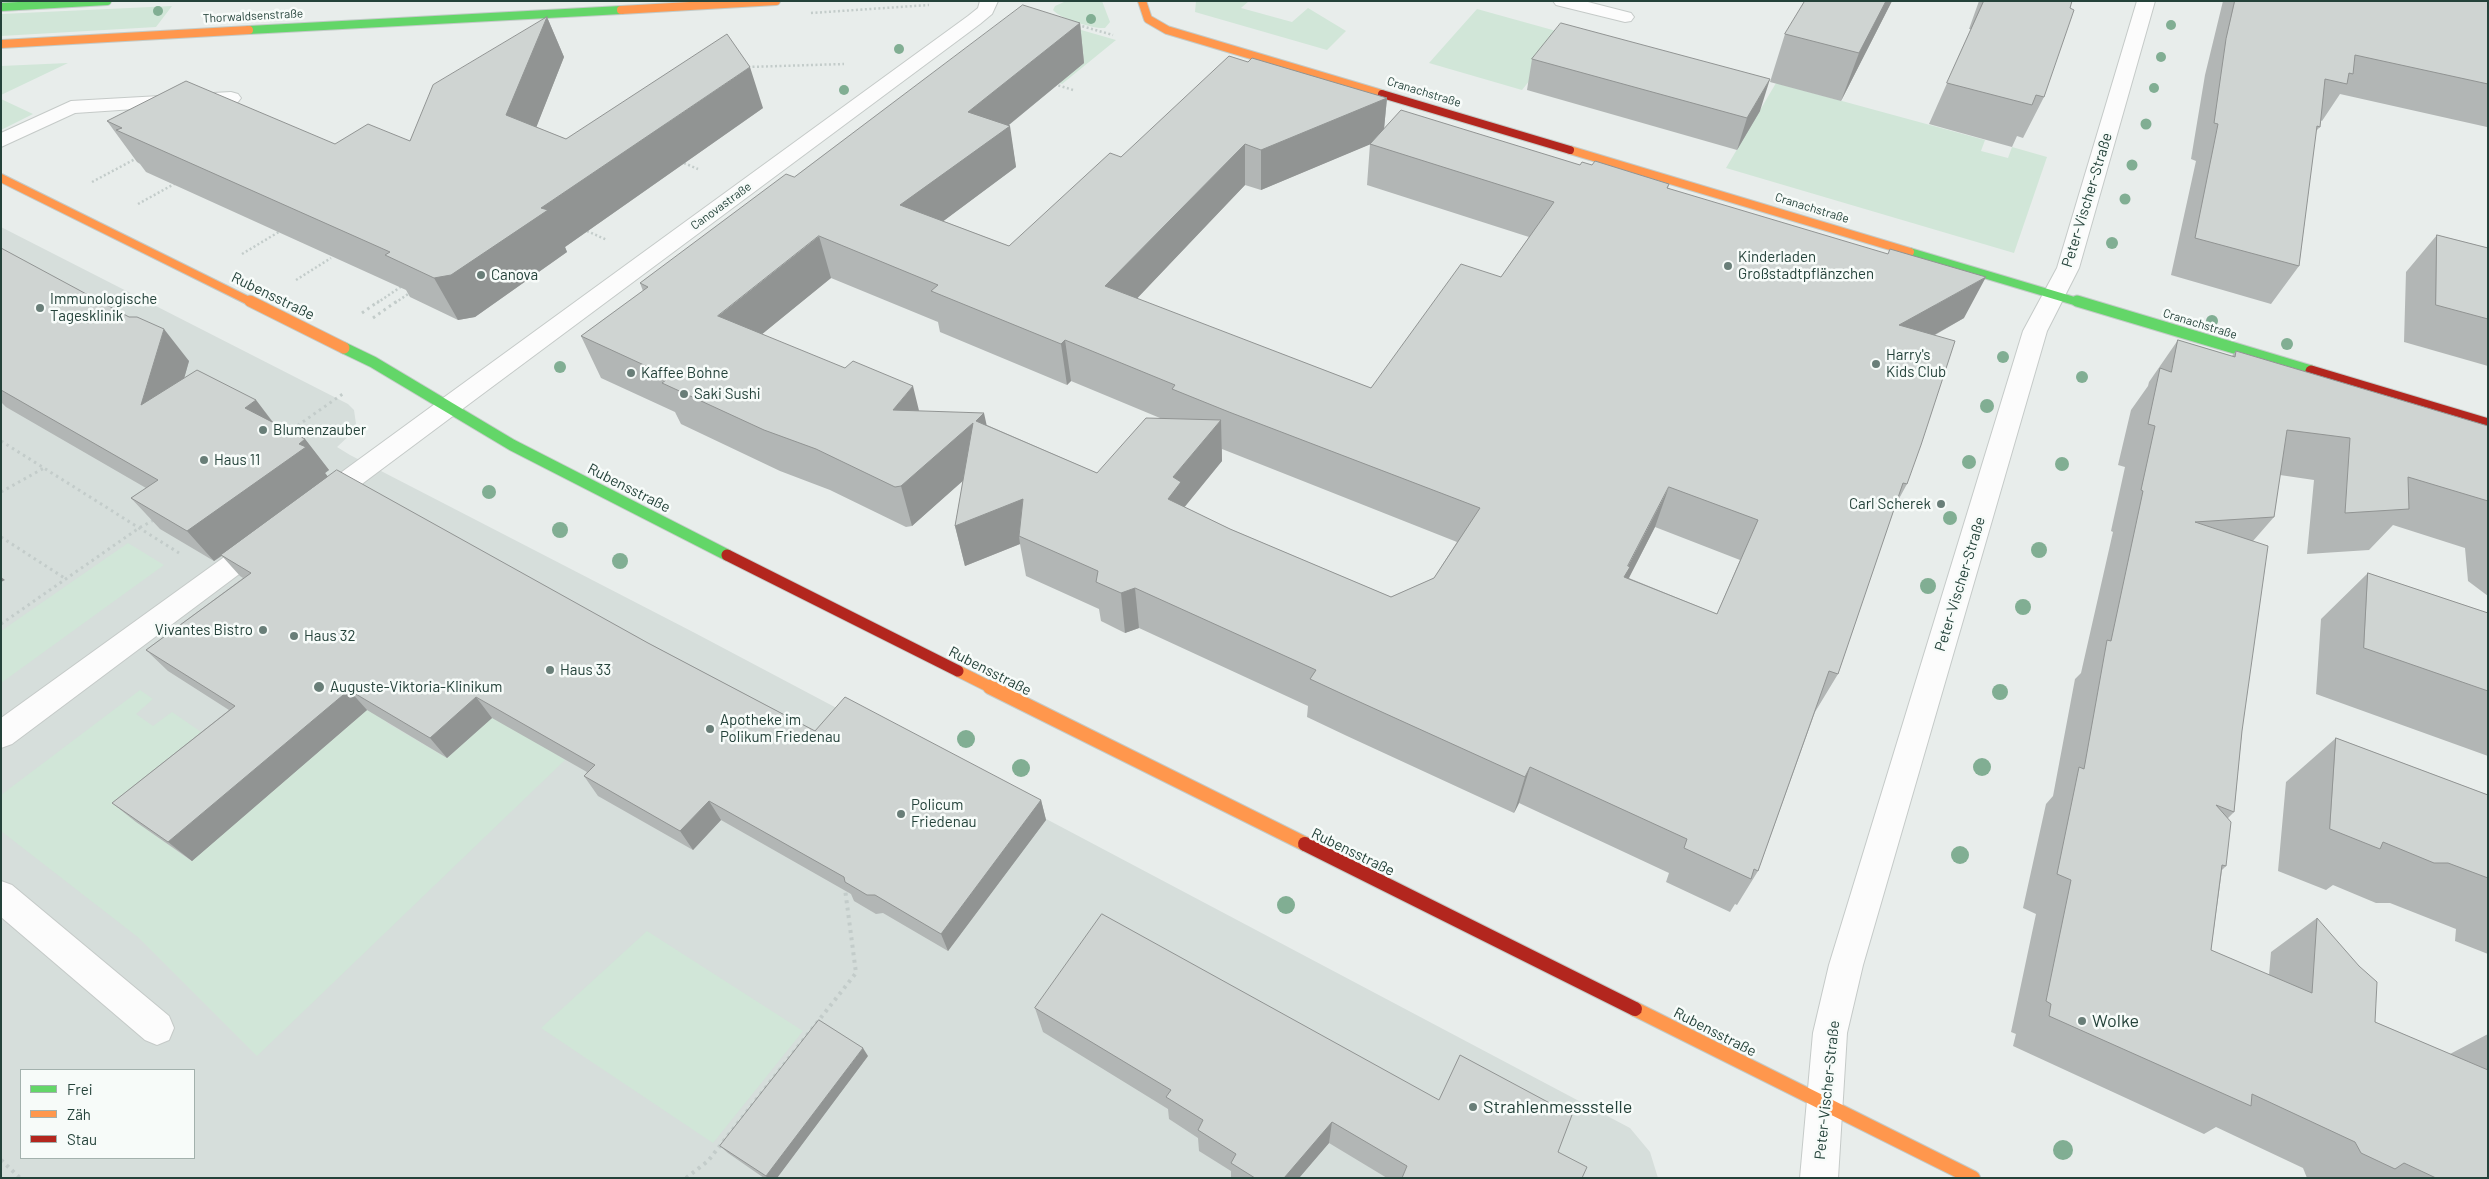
<!DOCTYPE html>
<html>
<head>
<meta charset="utf-8">
<style>
	body { margin:0 }
	#map { position:relative; width:2489px; height:1179px; overflow:hidden; background:#e8edeb; font-family:Barlow,sans-serif }
	canvas { display:block }
	.frame { position:absolute; inset:0; border:2px solid #24423a; pointer-events:none }
	.legend { position:absolute; left:20px; top:1069px; width:175px; height:90px; box-sizing:border-box; background:#f7fbf9; border:1px solid #a3b1ad; margin:0; padding:6px 9px; list-style:none; font-size:15px; color:#24423a }
	.legend li { display:flex; align-items:center; gap:10px; height:25px }
	.legend b { width:25px; border:1px solid #a3b1ad }
</style>
</head>
<body>
<div id="map">
<canvas width="2489" height="1179"></canvas>
<div class="frame"></div>
<ul class="legend">
<li><b style="height:6px;background:#63d668"></b>Frei</li>
<li><b style="height:6px;background:#ff974d"></b>Zäh</li>
<li><b style="height:6px;background:#b3261e"></b>Stau</li>
</ul>
</div>
<script>
const g = document.querySelector('canvas').getContext('2d');
g.lineJoin = 'round';
function fill(path, color) { g.fillStyle = color; g.fill(path, 'evenodd'); }
function strokePath(path, color, width, dash) { g.strokeStyle = color; g.lineWidth = width; g.lineCap = dash ? 'butt' : 'round'; g.setLineDash(dash || []); g.stroke(path); }
function write(font, color, halo, rows, align = 'center') {
  g.font = font + ' Barlow,sans-serif'; g.lineWidth = 5; g.setLineDash([]); g.textBaseline = 'middle'; g.strokeStyle = halo; g.fillStyle = color; for (const [text, x, y, turn = 0] of rows) {
    g.save(); g.translate(x, y); g.rotate((+turn || 0) * Math.PI / 180); g.textAlign = isNaN(turn) ? turn : align; if (halo) g.strokeText(text, 0, 0); g.fillText(text, 0, 0); g.restore();
  }
}
fill(new Path2D(`
	M1,227L348,404L354,410L356,424L352,433L337,447L350,455L693,632L1630,1128L1650,1152L1658,1178H1ZM21,1070H194V1158H21Z`), '#d6dedb');
fill(new Path2D(`
	M1102,1L1110,22L1105,28C1094,29 1060,19 1053,10L1055,6L1064,2Z
	M1196,1H1249L1241,8L1292,22L1308,8L1346,31L1327,50L1195,12Z
	M172,6L156,27L1,36V14Z
	M1477,9L1567,34L1522,90L1429,63Z
	M1050,21L1116,40L1062,84L1051,80Z
	M68,63L1,95V66Z
	M1776,83L1985,140L1981,151L2008,158L2012,147L2047,157L2014,253L1726,168Z
	M1,99L33,114L1,130Z
	M128,543L164,565L1,683V631Z
	M418,666L387,723L447,758L495,715L565,760L257,1056L139,938L1,831V795L140,690L153,699L136,714L153,726L172,712L226,749L137,822L191,861Z
	M647,931L803,1031L713,1143L541,1028Z`), '#d1e6d8');
const lane = new Path2D(`
	M1553,1H1584L1631,13L1634,17L1631,21L1625,22L1556,5Z
	M231,92L238,94L241,98L238,102L75,113L1,147V133L71,101Z
	M448,399L457,401L460,407L457,413L331,507L322,510L313,507L309,500L313,493L439,401Z
	M261,534L270,537L274,544L270,551L12,744L1,748V718L252,537Z
	M1,881L12,885L169,1016L174,1028L169,1040L157,1045L145,1040L1,917Z`);
const street = new Path2D(`
	M980,1H998L992,14L980,24L457,413L448,415L439,413L436,407L439,401L968,16L978,8Z
	M2137,1H2155L2079,268L2047,331L1863,965L1847,1033L1838,1178H1800L1813,1033L1829,965L2023,331L2057,268Z`);
const fastFar1 = new Path2D(`
	M1,7L107,1
	M249,30L621,10
	M1910,252L2081,303`);
const fast = new Path2D(`
	M2077,301L2311,371
	M344,348L373,362L512,445L727,555`);
const slowFar2 = new Path2D(`
	M1142,1L1148,19L1167,30L1382,94
	M621,10L776,1
	M1,44L249,30
	M1570,150L1910,252
	M1,178L253,303`);
const slowFar1 = new Path2D(`
	M250,301L344,348
	M958,671L992,688`);
const slow = new Path2D(`
	M990,687L1305,844
	M1635,1009L1973,1178`);
const jamFar2 = new Path2D(`
	M1382,94L1570,150`);
const jamFar1 = new Path2D(`
	M2311,371L2488,424
	M727,555L958,671`);
const jam = new Path2D(`
	M1305,844L1635,1009`);
strokePath(lane, '#c5cac8', 2);
strokePath(street, '#c5cac8', 2);
strokePath(fastFar1, '#c3cbc8', 10);
strokePath(fast, '#c3cbc8', 13);
strokePath(slowFar2, '#c3cbc8', 10);
strokePath(slowFar1, '#c3cbc8', 13);
strokePath(slow, '#c3cbc8', 16);
strokePath(jamFar2, '#c3cbc8', 10);
strokePath(jamFar1, '#c3cbc8', 13);
strokePath(jam, '#c3cbc8', 16);
strokePath(new Path2D(`
	M811,13L929,5
	M1078,25L1113,35
	M748,67L844,64
	M1054,84L1073,90
	M684,163L698,169
	M92,182L137,158
	M138,204L176,183
	M587,231L607,240
	M242,254L282,230
	M296,280L331,258
	M377,303L402,286
	M395,303L411,292`), '#c3ccca', 2.5, [2, 2.5]);
strokePath(new Path2D(`
	M362,313L379,301
	M373,318L397,301
	M287,433L344,393
	M1,441L179,553
	M1,492L44,468
	M1,537L66,579
	M1,624L139,528L154,520`), '#c3ccca', 3, [2.5, 4]);
strokePath(new Path2D(`
	M1,1160L20,1178
	M686,1178L708,1161L856,973L845,889`), '#c3ccca', 4, [3, 4.5]);
fill(lane, '#fcfcfc');
fill(street, '#fcfcfc');
strokePath(fastFar1, '#63d668', 8);
strokePath(fast, '#63d668', 11);
strokePath(slowFar2, '#ff974d', 8);
strokePath(slowFar1, '#ff974d', 11);
strokePath(slow, '#ff974d', 14);
strokePath(jamFar2, '#b3261e', 8);
strokePath(jamFar1, '#b3261e', 11);
strokePath(jam, '#b3261e', 14);
g.fillStyle = '#81ae93';
for (const [x, y, r] of [
	[158,11,5],
	[1091,19,5],
	[2171,25,5],
	[899,49,5],
	[2161,57,5],
	[2154,88,5],
	[844,90,5],
	[2146,124,5.5],
	[2132,165,5.5],
	[2125,199,5.5],
	[2112,243,6],
	[2212,321,6],
	[2287,344,6],
	[2003,357,6],
	[560,367,6],
	[2082,377,6],
	[1987,406,7],
	[1969,462,7],
	[2062,464,7],
	[489,492,7],
	[1950,518,7],
	[560,530,8],
	[2039,550,8],
	[620,561,8],
	[1928,586,8],
	[2023,607,8],
	[2000,692,8],
	[966,739,9],
	[1982,767,9],
	[1021,768,9],
	[1960,855,9],
	[1286,905,9],
	[2063,1150,10]
]) { g.beginPath(); g.arc(x, y, r, 0, 2 * Math.PI); g.fill(); }
fill(new Path2D(`
	M1805,1H1892L1841,101L1770,82L1785,34Z
	M1979,1H2072L2044,97L2023,138L2017,136L2012,147L1929,124L1971,29H1969Z
	M2223,1H2488V130L2487,127L2340,94L2322,121L2320,120V127L2316,131L2299,266L2271,304L2171,275L2196,161L2191,159L2205,75Z
	M547,17L564,57L536,127L566,139L763,108L565,247L567,252L475,317L458,320L410,297L406,290L146,172L140,164L137,162L107,121L335,144L410,141Z
	M1080,23L1084,63L1009,125L1016,167L943,221L1009,246L1121,157L1248,62L1387,98L1384,129L1580,165H1592L1669,184L1668,188L1964,318L1935,335L1907,484L1895,506L1838,674L1815,712L1758,871L1737,905L1735,904L1730,912L1666,882L1669,873L1519,803L1514,813L1347,736L1307,717L1308,706L1139,628L1125,633L1101,621L1099,609L1026,576L1020,544L965,566L955,526L963,480L912,526L906,527L830,490L780,471L681,424L675,412L601,378L581,336L643,291L640,283L794,177ZM1370,144L1367,185L1529,237L1501,277L1371,388L1136,299L1245,185L1261,190ZM831,278L938,322L940,332L1067,385L1071,381L1160,418L1097,473L987,425L919,411L762,334ZM1222,449L1457,542L1434,578L1391,597L1230,529L1184,507L1222,461ZM1655,527L1740,560L1717,614L1629,578Z
	M1532,59L1760,111L1737,150L1527,90Z
	M2437,235L2488,248V366L2404,342L2406,272Z
	M1,248L189,361L184,378L256,400L273,422L305,439L329,470L325,473L328,477L648,643L815,731L1041,800L1046,820L948,951L883,913L876,914L854,901L851,894L721,820L693,850L598,796L584,776L587,772L492,718L447,758L367,710L192,861L136,822L112,803L229,710L168,671L146,650L243,578L240,576L222,556L214,561L160,529L131,498L146,488L6,407L1,402Z
	M2178,340L2232,356L2236,351L2488,426V596L2468,581L2465,548L2393,525L2369,550L2307,554L2314,480L2280,475L2274,517L2253,541L2242,731L2234,812L2228,818L2226,866L2222,870L2211,950L2269,975L2271,952L2317,918L2375,1022L2450,1054L2488,1034V1178H2307L2303,1168L2216,1127L2204,1134L2013,1046L2016,1034L2011,1032L2036,914L2023,908L2046,804L2053,796L2075,679L2081,673L2113,532L2111,531L2125,467L2118,465L2131,410L2148,386L2149,382Z
	M2368,573L2488,613V756L2316,694L2321,619Z
	M2336,738L2488,795V954L2455,941L2456,929L2390,903H2376L2333,885L2326,890L2278,871L2286,782Z
	M1035,1008L1439,1100L1558,1152L1582,1178H1387L1329,1143L1299,1178H1231V1171L1199,1151L1198,1138L1169,1119L1168,1109L1043,1032Z
	M868,1056L777,1178H764L728,1153L720,1146Z`), '#b2b6b5');
fill(new Path2D(`
	M1886,1H1892L1841,101L1859,53Z
	M547,17L564,57L525,156L506,115Z
	M1080,23L1084,63L994,137L1010,126L1016,167L910,246L900,205L968,112Z
	M750,67L763,108L565,247L567,252L475,317L458,320L434,278L541,208Z
	M1770,79L1760,111L1737,150L1747,118Z
	M1387,98L1383,139L1261,190V150Z
	M1245,144V185L1109,328L1105,286Z
	M819,236L831,278L734,357L718,316Z
	M1986,277L1964,318L1879,366L1899,325Z
	M164,329L189,361L168,436L141,405Z
	M1065,340L1071,381L1067,385L1061,344Z
	M913,386L923,427L893,410Z
	M256,400L280,432L245,408Z
	M984,413L993,454L976,421Z
	M1221,420L1222,461L1183,509L1168,499L1173,477Z
	M973,423L982,464L912,526L901,486Z
	M305,439L329,470L325,473L329,478L214,561L187,531Z
	M1669,487L1655,527L1620,595L1616,606L1628,566Z
	M1023,499L1019,536L1020,544L965,566L955,526Z
	M1,577L5,580L1,582Z
	M1135,588L1139,628L1125,633L1121,593Z
	M349,690L367,710L192,861L168,842Z
	M476,697L492,718L447,758L430,738Z
	M1530,767L1519,803L1514,813L1525,777Z
	M1041,800L1046,820L948,951L941,934Z
	M709,801L721,820L693,850L680,831Z
	M863,1048L868,1056L777,1178H767L766,1176Z
	M1332,1122L1329,1143L1299,1178H1284Z`), '#919493');
const building = new Path2D(`
	M1805,1H1886L1859,53L1785,34Z
	M1984,1H2072L2070,8L2074,10L2044,97L2036,95L2032,105L1947,83Z
	M2235,1H2488V84L2355,55L2353,74L2349,73L2347,84L2325,79L2320,127L2317,126L2299,266L2195,238L2218,124L2214,123L2226,39Z
	M1023,5L1080,23L968,112L1010,126L900,205L1009,246L1110,153L1121,157L1229,56L1248,62L1252,58L1387,98L1261,150L1245,144L1105,286L1371,388L1461,264L1501,277L1554,202L1370,144L1401,110L1580,165L1582,162L1592,165L1595,161L1669,184L1667,188L1888,254L1890,249L1986,277L1899,325L1955,341L1921,445L1907,484L1903,483L1838,674L1829,671L1758,871L1754,869L1751,879L1684,848L1687,839L1530,767L1525,777L1351,698L1310,679L1316,670L1135,588L1121,593L1096,582L1098,571L1019,536L1023,499L955,526L973,423L901,486L895,487L816,449L764,430L662,383L670,377L581,336L648,287L640,283L786,174L794,177ZM819,236L938,285L931,291L1061,344L1065,340L1175,385L1172,389L1229,412L1480,508L1434,578L1391,597L1230,529L1168,499L1181,482L1173,477L1221,420L1146,418L1097,473L976,421L984,413L893,410L913,386L853,361L845,368L718,316ZM1669,487L1758,520L1717,614L1624,577L1630,567L1628,566Z
	M547,17L506,115L566,139L727,34L750,67L541,208L548,210L451,275L434,278L385,255L390,252L116,130L122,128L107,121L186,81L335,144L368,124L410,141L433,85Z
	M1561,23L1770,79L1747,118L1532,59Z
	M2437,235L2488,248V319L2436,305Z
	M1,248L129,317H137L164,329L141,405L197,370L256,400L245,408L305,439L299,444L306,447L187,531L131,498L158,480L1,390Z
	M2178,340L2235,357L2236,351L2488,426V501L2408,477L2409,509L2345,513L2350,438L2287,430L2274,517L2195,522L2268,546L2242,731L2234,812L2216,805L2231,822L2226,866L2222,865L2211,950L2312,993L2317,918L2359,966L2377,982L2375,1022L2488,1070V1178H2436L2404,1163L2395,1169L2361,1153L2355,1142L2252,1094L2251,1106L2049,1016L2051,1004L2046,1001L2071,880L2057,874L2079,767L2084,769L2107,640L2111,641L2143,491L2141,490L2155,426L2148,424L2160,368L2171,372Z
	M337,470L648,643L815,731L845,697L1041,800L941,934L875,895H867L845,882L844,877L709,801L680,831L584,776L595,765L476,697L430,738L349,690L168,842L112,803L235,706L146,650L251,573L221,555Z
	M2368,573L2488,613V691L2364,648Z
	M2336,738L2488,795V878L2448,863H2434L2383,842L2380,849L2330,829Z
	M1102,914L1439,1100L1460,1055L1572,1115L1558,1152L1587,1167L1582,1178H1402L1407,1166L1332,1122L1284,1178H1255L1231,1163L1236,1154L1198,1130L1203,1120L1166,1097L1171,1090L1035,1008Z
	M819,1020L863,1048L766,1176L720,1146Z`);
fill(building, '#cfd4d2');
strokePath(building, '#919493', 1);
for (const [x, y, r, color] of [
	[1728,266,5,"#697e78"],
	[481,275,5,"#697e78"],
	[40,308,5,"#697e78"],
	[1876,364,5,"#697e78"],
	[631,373,5,"#697e78"],
	[684,394,5,"#697e78"],
	[263,430,5,"#697e78"],
	[204,460,5,"#697e78"],
	[1941,504,5,"#697e78"],
	[263,630,5,"#697e78"],
	[294,636,5,"#697e78"],
	[550,670,5,"#697e78"],
	[319,687,6,"#697e78"],
	[710,729,5,"#697e78"],
	[901,814,5,"#697e78"],
	[2082,1021,5,"#697e78"],
	[1473,1107,5,"#697e78"]
]) { const dot = new Path2D(); dot.arc(x, y, r, 0, 2 * Math.PI); g.fillStyle = color; g.fill(dot); strokePath(dot, '#f7fbf9', 2); }
write('12px', '#24423a', '#f7fbf9', [
	["Thorwaldsenstraße",253,16,-3],
	["Cranachstraße",1424,92,17],
	["Canovastraße",721,206,-36],
	["Cranachstraße",1812,208,17],
	["Cranachstraße",2200,324,17]
]);
write('15px', '#24423a', '#f7fbf9', [
	["Peter-Vischer-Straße",2087,200,-73],
	["Rubensstraße",273,296,26],
	["Rubensstraße",629,488,27],
	["Peter-Vischer-Straße",1960,584,-73],
	["Rubensstraße",990,671,27],
	["Rubensstraße",1353,852,26],
	["Rubensstraße",1715,1032,27],
	["Peter-Vischer-Straße",1827,1090,-84]
]);
write('15px', '#24423a', '#f7fbf9', [
	["Kinderladen",1738,257],
	["Großstadtpflänzchen",1738,274],
	["Canova",491,275],
	["Immunologische",50,299],
	["Tagesklinik",50,316],
	["Harry's",1886,355],
	["Kids Club",1886,372],
	["Kaffee Bohne",641,373],
	["Saki Sushi",694,394],
	["Blumenzauber",273,430],
	["Haus 11",214,460],
	["Carl Scherek",1931,504,"right"],
	["Vivantes Bistro",253,630,"right"],
	["Haus 32",304,636],
	["Haus 33",560,670],
	["Auguste-Viktoria-Klinikum",330,687],
	["Apotheke im",720,720],
	["Polikum Friedenau",720,737],
	["Policum",911,805],
	["Friedenau",911,822]
], 'left');
write('18px', '#24423a', '#f7fbf9', [
	["Wolke",2092,1021],
	["Strahlenmessstelle",1483,1107]
], 'left');
</script>
</body>
</html>
